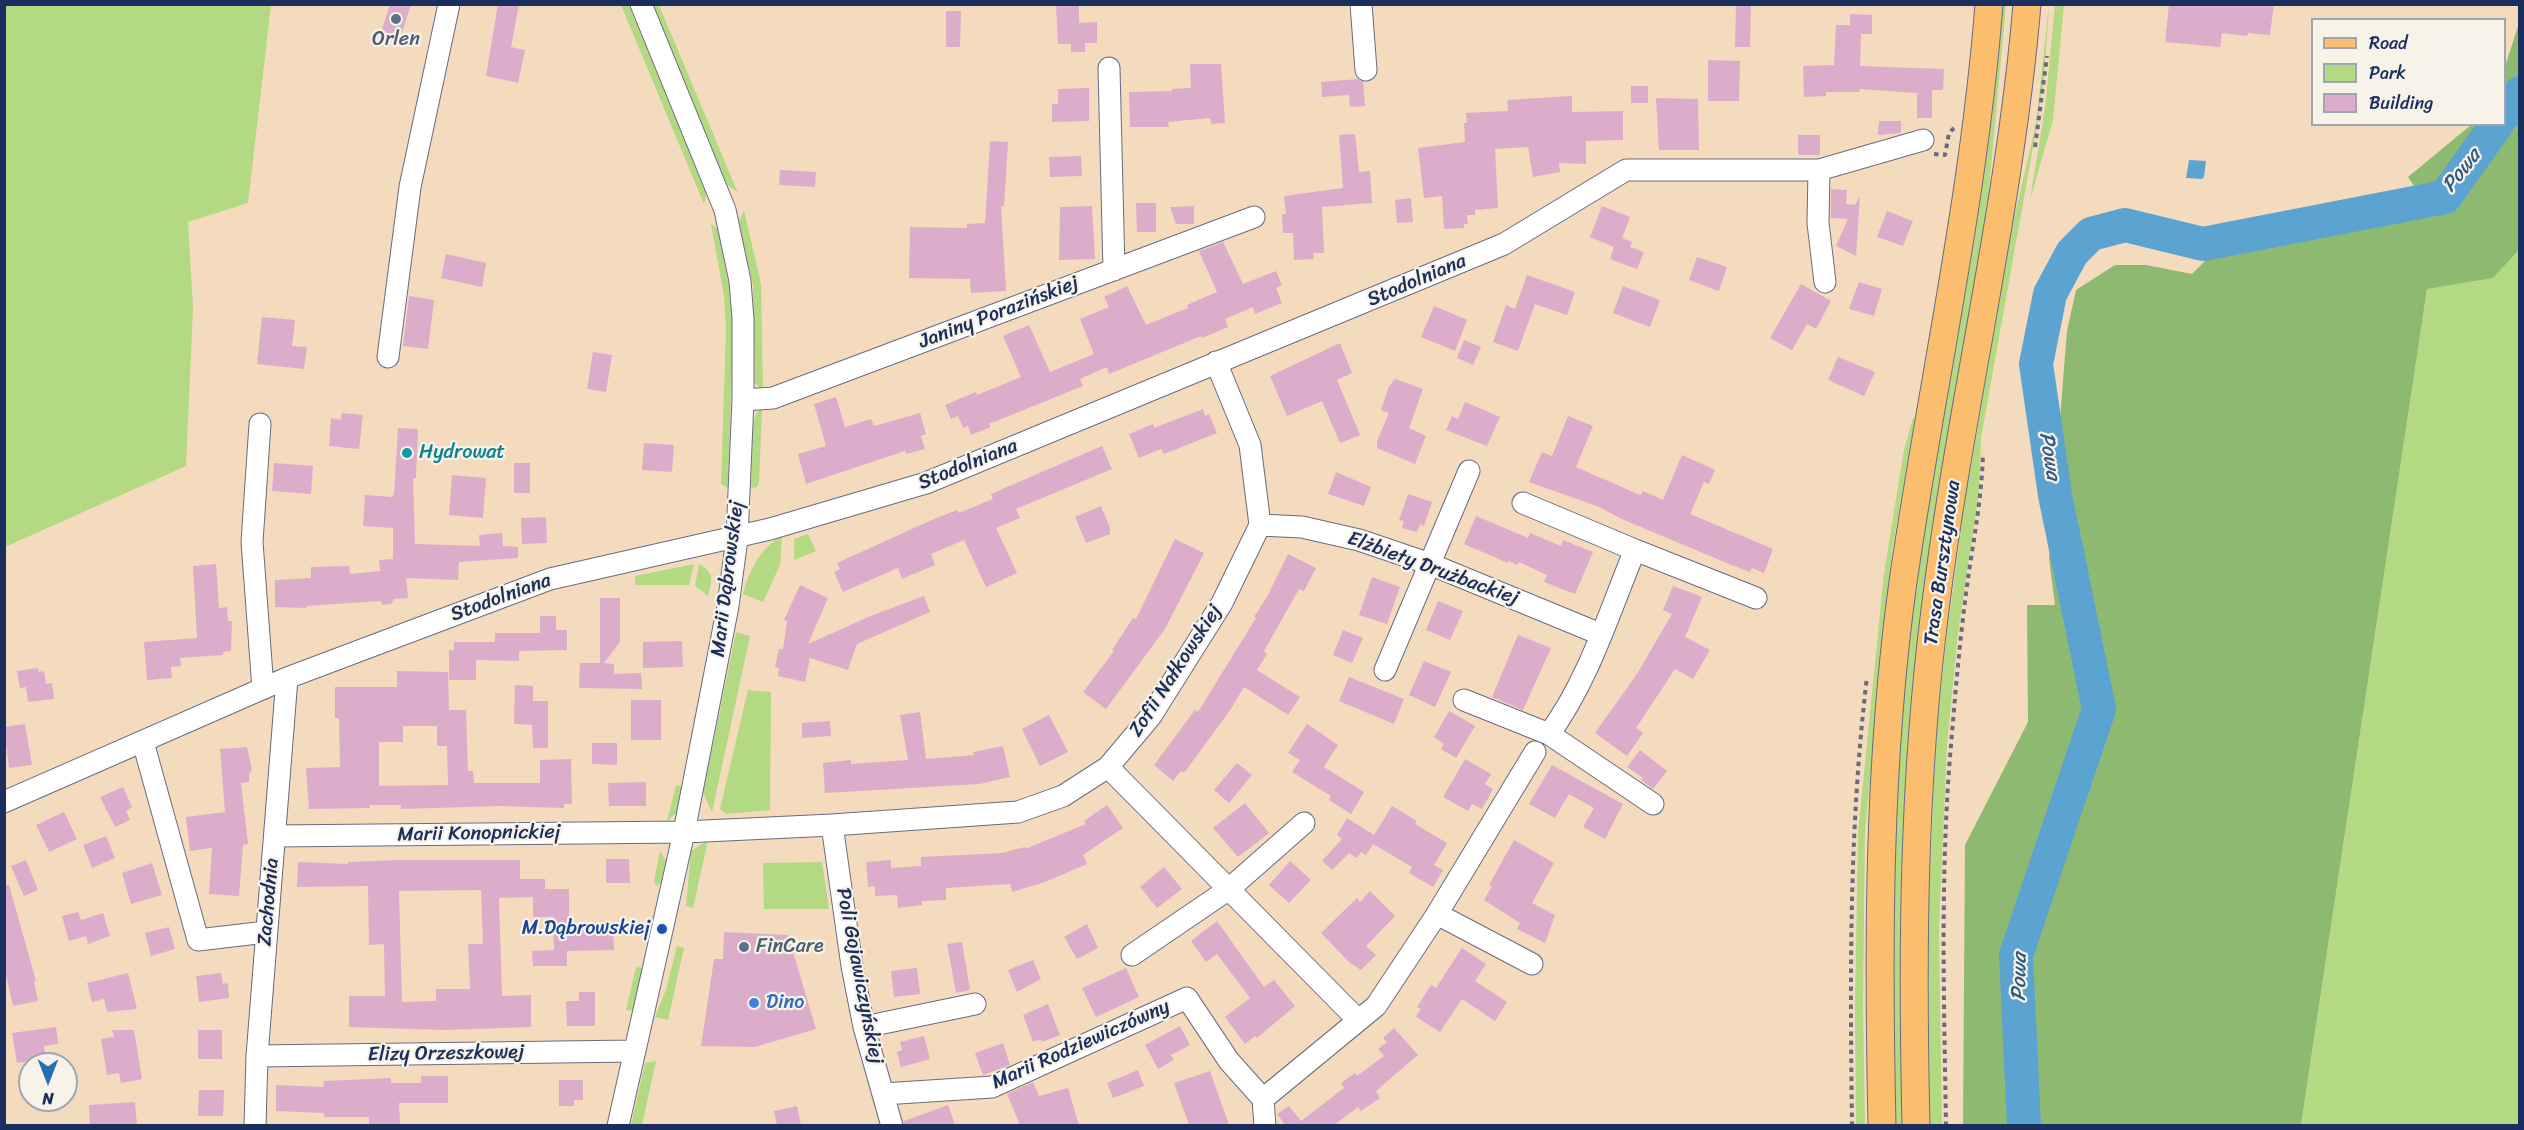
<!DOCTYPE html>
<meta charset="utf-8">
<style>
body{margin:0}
#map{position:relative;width:2524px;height:1130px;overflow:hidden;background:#f4dbbe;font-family:Sriracha,sans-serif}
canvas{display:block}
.frame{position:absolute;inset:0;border:6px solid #1b2f5e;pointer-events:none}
.legend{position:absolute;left:2311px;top:18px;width:195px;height:108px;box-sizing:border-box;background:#f7f3e8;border:2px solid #9fa5b1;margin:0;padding:8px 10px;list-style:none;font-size:18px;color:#1b2f5e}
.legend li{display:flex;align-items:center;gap:12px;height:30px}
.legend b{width:30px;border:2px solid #9fa5b1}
.north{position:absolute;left:18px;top:1052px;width:60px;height:60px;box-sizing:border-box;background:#f7f3e8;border:2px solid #9fa5b1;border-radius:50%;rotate:180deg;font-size:16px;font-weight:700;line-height:24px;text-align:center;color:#1b2f5e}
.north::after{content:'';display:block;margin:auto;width:21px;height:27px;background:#1f6fb2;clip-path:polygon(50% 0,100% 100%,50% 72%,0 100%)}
</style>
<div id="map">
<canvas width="2524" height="1130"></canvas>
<div class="frame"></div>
<ul class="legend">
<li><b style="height:8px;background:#fbbd6e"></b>Road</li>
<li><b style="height:16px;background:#b3d983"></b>Park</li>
<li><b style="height:16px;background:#dcaccb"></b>Building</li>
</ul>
<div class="north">N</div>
</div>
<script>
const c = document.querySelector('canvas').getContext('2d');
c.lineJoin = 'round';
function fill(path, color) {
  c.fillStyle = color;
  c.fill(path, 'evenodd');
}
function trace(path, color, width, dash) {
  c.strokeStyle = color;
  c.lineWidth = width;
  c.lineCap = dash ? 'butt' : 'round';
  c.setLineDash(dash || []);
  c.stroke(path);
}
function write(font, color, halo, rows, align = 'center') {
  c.font = font + ' Sriracha,sans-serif';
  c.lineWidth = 4.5;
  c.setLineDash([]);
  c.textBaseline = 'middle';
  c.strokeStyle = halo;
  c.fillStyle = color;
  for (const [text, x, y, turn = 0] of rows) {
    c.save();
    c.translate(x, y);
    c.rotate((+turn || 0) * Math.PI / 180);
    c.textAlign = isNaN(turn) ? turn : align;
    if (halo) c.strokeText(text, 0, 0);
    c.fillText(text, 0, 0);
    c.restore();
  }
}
const green = new Path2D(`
 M5,4L271,5L248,203L188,222L193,308L186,466L5,547Z
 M621,5H629L707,193L704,204Z
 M651,5H659L738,193L726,184Z
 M2001,5H2006L1987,211L1917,650L1909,728L1901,874L1900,963L1904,1125L1895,1126L1891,922L1899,752L1907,654Z
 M2049,5L2044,79L2037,125L1981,438L1979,491L1958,633L1947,745L1939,928L1942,1125L1930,1126L1928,918L1936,739L1947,633L1966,493L2014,218L2036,124Z
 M2055,5H2064L2053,120L2030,200L2045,108Z
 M744,210L761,284L763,391L755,383L753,285L739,222Z
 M711,224L718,229L731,297L733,329L728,488L721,484L726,328L724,296Z
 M2519,250V1125L2301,1126L2427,289L2493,278Z
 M762,408L759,483L757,487L751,488L753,423L757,413Z
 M1913,418H1915L1892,551L1865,832L1863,1004L1865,1125L1856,1126L1855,1003L1858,833L1884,573L1904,450Z
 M808,534L816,551L794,560V539Z
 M782,536L780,565L763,602L743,594C749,571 761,547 782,536Z
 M694,564L689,585H635V576Z
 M699,564C715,572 712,581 708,596L695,586Z
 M736,632L750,636L712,812L703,793Z
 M748,690L771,692L770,810L726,814L720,809Z
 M676,785L683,787L676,813L667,821Z
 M708,840L693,908L686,906L691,851Z
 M660,851L666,861L661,883L656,886L654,881Z
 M822,862L829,909H764L763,863Z
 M677,946L684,948L668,1020L655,1017L666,990Z
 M636,967L642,968L633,1011L626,1010Z
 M656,1061L642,1125H631L645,1063Z`);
const forest = new Path2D(`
 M2519,23V250L2493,278L2427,289L2301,1125H1963L1965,845L2028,722L2027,605H2055L2049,558L2067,331L2076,290L2115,265H2146L2192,274L2207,259L2297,236L2432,212L2408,177L2471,125L2504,124L2505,67Z`);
const water = new Path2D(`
 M2189,160L2206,161L2204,177L2202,179L2186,178Z`);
const river = new Path2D(`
 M2504,114L2520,93
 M2024,1126L2016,955L2099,709L2055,495L2036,364L2050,294L2072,253L2091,234L2125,225L2203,244L2445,197L2497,124`);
const building = new Path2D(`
 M390,4H411L400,39L381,33Z
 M498,4H519L511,47L525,50L518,83L486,76Z
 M1079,4V23L1097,22V43H1085V52H1071V44H1058L1056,5Z
 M1736,4H1751L1750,47H1735Z
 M2169,4H2274L2270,35L2248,33L2247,36L2222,33L2220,47L2165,42Z
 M946,11H961L960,47H946Z
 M1850,14L1872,15V34H1861L1860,66L1944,69L1943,90H1932V118H1917V93L1860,89L1859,92H1826V96L1804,97L1803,66L1834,65L1836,25H1850Z
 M1708,60L1740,61L1739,101H1708Z
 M1190,64H1221L1225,123L1211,124L1210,118L1168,122L1169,127H1130L1129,92L1172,91V89L1191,88Z
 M1358,79L1363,82L1365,106L1350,107L1349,95L1322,97L1321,82Z
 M1631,86H1648V103H1631Z
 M1089,88V121L1052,122V104H1058V89Z
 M1572,96V112L1623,111V140L1586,141V164L1559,163L1560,172L1533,177L1528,147L1495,149L1498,208L1475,210V215H1467L1468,224H1464V228L1444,229L1442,196L1424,198L1418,148L1465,142L1464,123H1467L1466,113L1508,111L1507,100Z
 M1656,98L1698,99L1699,150H1659Z
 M1879,121H1901V133L1878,135Z
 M1355,134L1359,172L1370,171L1372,203L1322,207L1324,253H1313L1314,259L1294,260L1293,233H1283L1282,214H1286L1284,196L1343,188L1339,135Z
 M1798,135H1820V155H1798Z
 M990,141L1008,142L1004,206H1001L1006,291L971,293L970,279L909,278L910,227L967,228V224L985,223Z
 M1081,156L1082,176L1050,177L1049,157Z
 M780,170L816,172L815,187L779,185Z
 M1831,189L1847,190L1846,204L1855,205L1860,196L1856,256L1836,246L1848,219L1831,218Z
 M1411,198L1413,222L1397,223L1395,200Z
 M1136,203H1156V232H1137Z
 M1092,206L1095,259L1059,260L1060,207Z
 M1194,206V224H1176L1170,207Z
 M1602,206L1630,217L1622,238L1632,242L1630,247L1644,252L1637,269L1610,259L1614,247L1590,237Z
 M1887,211L1913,221L1903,246L1877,237Z
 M1223,242L1243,284L1276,271L1282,285L1276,288L1282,303L1255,314L1253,307L1225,319L1228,327L1202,338L1201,336L1109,374L1107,367L1080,379L1083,386L989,424L991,427L971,435L968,426L963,428L958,416L951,419L945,405L976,392L977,395L1021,377L1003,336L1029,325L1050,372L1094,354L1080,319L1109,307L1104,297L1127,286L1146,325L1188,308L1187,305L1217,292L1199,251Z
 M446,254L486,263L482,287L441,278Z
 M1697,257L1727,267L1719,291L1689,280Z
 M1527,275L1575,292L1567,315L1535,304L1518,351L1493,342L1506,305L1515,309Z
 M1859,282L1882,289L1874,316L1849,309Z
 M1801,284L1831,301L1816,329L1807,324L1792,350L1770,338Z
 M1623,286L1660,300L1650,327L1613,313Z
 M409,296L434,300L428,349L403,346Z
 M1434,306L1467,320L1455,351L1421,337Z
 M262,317L295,320L292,346L307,347L304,369L257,364Z
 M1464,340L1481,347L1473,365L1457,358Z
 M1340,343L1352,373L1337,380L1360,435L1340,443L1322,401L1287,416L1270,376Z
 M593,352L612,355L606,392L587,389Z
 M1838,357L1875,372L1864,396L1828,380Z
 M1395,379L1423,389L1409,428L1426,436L1415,464L1377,448V441L1389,413L1381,410L1389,386Z
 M836,397L845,427L871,419L874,426L920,413L926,434L921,436L925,449L906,454L905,451L806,484L798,454L826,446L814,404Z
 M1465,402L1500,417L1487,446L1446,430L1452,416L1458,419Z
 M1203,409L1205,416L1209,414L1217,433L1164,454L1161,449L1139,458L1129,434L1153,424L1154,428Z
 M342,413L363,415L359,449L329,446L331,418L341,420Z
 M1568,416L1593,426L1576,467L1640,495L1643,491L1663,500L1682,455L1715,470L1709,484L1704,482L1690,514L1773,549L1764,573L1752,568L1750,572L1734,566L1624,520L1599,507L1529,482L1542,452L1552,456Z
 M398,428L418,429L416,478H413L415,544L480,546L479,535L502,533L503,546L518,547V558L459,562L458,580L406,578L408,598L394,599L391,604L383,605L380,601L306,606L307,608L275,607V580L311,578V567L349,566L350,574L380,571L379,560L393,559V528L363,526L365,495L392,497L394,494Z
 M644,443L674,445L672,472L642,470Z
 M1102,446L1112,469L1016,509L1020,518L996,528L1017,573L986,587L964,540L931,554L935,565L902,579L898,568L843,592L834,572L840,569L837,563L934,519L957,510L959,513L993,499L991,494Z
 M274,463L313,466L311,494L272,491Z
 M514,463H530V493H514Z
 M1336,472L1371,487L1364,506L1328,494Z
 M452,475L486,478L483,518L449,515Z
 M1408,494L1432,502L1424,526L1420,524L1417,532L1402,528L1404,521L1399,520Z
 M1101,506L1110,528V534L1086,543L1075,517Z
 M1476,516L1528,538L1530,533L1561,546L1563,540L1593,552L1575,594L1544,582L1547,575L1519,562L1517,565L1509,561L1508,563L1464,544Z
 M546,517L547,543L522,544L521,518Z
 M1175,539L1204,553L1165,629L1106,709L1083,692L1114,651L1112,650L1133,618L1136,619Z
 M1288,554L1316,568L1304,591L1299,589L1264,651L1267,654L1257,670L1300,697L1288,715L1244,687L1231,709L1184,773L1181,771L1173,781L1154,765L1195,710L1198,712L1256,618L1254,617L1268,595Z
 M216,564L219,608L227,607L228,621H232L231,651L223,652V655L180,658L181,666L171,667L172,678L147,680L144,642L197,638L193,566Z
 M1372,577L1400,587L1387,624L1359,615Z
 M800,585L828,598L808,644L873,615L924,596L930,612L857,644L848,670L810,658L805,682L778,676L779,668L775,667L779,649H783L787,621L784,620Z
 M1673,586L1702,597L1685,637L1710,650L1693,679L1675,669L1636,728L1643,733L1627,756L1595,733L1637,674L1672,614L1663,610Z
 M600,598H620V642L604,663L614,664V674L641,673L642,689L579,688L580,663H600Z
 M1438,601L1463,611L1450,640L1426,630Z
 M540,616H556V630H567V650L519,651V661L476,660V680H449V650H454V642H495V633H540Z
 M1343,630L1363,638L1352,663L1333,655Z
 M1518,635L1551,648L1523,710L1492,697Z
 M682,641L683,667L643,668V642Z
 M1424,661L1451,672L1435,707L1409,695Z
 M38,668L39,672L44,671L46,684L52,683L54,699L28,702L26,687L20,688L17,671Z
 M397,671L448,672L449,710H466L468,771H473L474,783H540V760L571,759L572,804H564V808L499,806L401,809V805H370V808L309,809L306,768L340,767L339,718H335V687H397ZM403,726H437V746H447L448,785L379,786V742H403Z
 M1349,677L1404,699L1394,724L1339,701Z
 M515,685L533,686V701H548V748H533L532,725L514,724Z
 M631,700H661V740H631Z
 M1449,711L1475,726L1456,758L1441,749L1444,744L1434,737Z
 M920,712L926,759L974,755L973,752L1003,746L1010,777L980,784L825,793L823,763L851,760V764L908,760L900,715Z
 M1049,715L1068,752L1040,766L1022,729Z
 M830,721L831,736L802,738V723Z
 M25,724L32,765L9,768L4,727Z
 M1307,724L1338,745L1324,767L1364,792L1351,814L1329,800L1331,796L1292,772L1300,760L1288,753Z
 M592,743H617V765L592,764Z
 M247,747L252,770L249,774V782L241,783L248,844L243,845L239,896L209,894L212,848L190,851L186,817L225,812L220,749Z
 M1640,750L1667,771L1653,789L1641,780L1643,778L1627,767Z
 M1465,759L1491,774L1485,784L1493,789L1482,809L1472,804L1468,811L1443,797Z
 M1237,763L1252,775L1229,803L1214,790Z
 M1552,765L1623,804L1605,839L1583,827L1594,808L1569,794L1555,818L1529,804Z
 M646,782V806H609L608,783Z
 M123,787L132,807L126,811L130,820L115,827L100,797Z
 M1245,803L1269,833L1238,857L1213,828Z
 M1107,805L1123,828L1083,855L1087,864L1045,882L1012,892L1010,884L946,888V900L922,901V905L898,908L897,895L875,896V886L868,887L866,862L891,860V868L921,866V857L1002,853L1025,847V849L1086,824L1084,821Z
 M1392,806L1417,821L1415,824L1447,843L1434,865L1443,870L1433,887L1409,873L1412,867L1373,844L1366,855L1361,852L1357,858L1349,853L1332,870L1322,861L1342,839L1337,835L1347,818L1374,835Z
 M64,812L77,839L49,852L36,825Z
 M106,836L115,858L92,868L83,845Z
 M1514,840L1554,863L1532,903L1555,915L1545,943L1517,929L1520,923L1484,900L1492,886L1489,885Z
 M606,859H629L630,883H606Z
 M26,860L38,890L24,896L11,866Z
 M398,860H520V879H545V889H569V927L613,925L614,950L567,951V966H533L532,951L554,950L553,917H533V897L499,898L502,996L531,995V1027L445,1030L349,1027V996H385L384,944L369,945L368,886L297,887L298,862L348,864V862ZM481,890L483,944H468L470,989H436V1001L402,1002L399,891Z
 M1290,861L1311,880L1289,903L1269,885Z
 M152,863L162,895L131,904L122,873Z
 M1164,867L1182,889L1157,908L1140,887Z
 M4,885H9L36,981H34L38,1001L13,1006L4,966Z
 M1370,891L1395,916L1366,946L1376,955L1361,970L1350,963L1321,933L1357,898L1360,902Z
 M78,912L81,920L103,913L110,936L88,944L86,936L69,941L62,916Z
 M1217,921L1264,987L1274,980L1295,1006L1257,1038L1255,1036L1245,1044L1225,1017L1250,998L1217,954L1206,962L1191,941Z
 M1087,924L1098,948L1077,959L1064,937Z
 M169,927L175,949L151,956L145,933Z
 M724,932L788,935L816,1029L755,1047L701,1046L714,959H723Z
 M962,942L970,990L956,993L947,944Z
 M1462,948L1486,964L1475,981L1507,1002L1495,1021L1462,999L1440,1032L1416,1017L1421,1009L1417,1007L1431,985L1436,988Z
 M1033,960L1041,979L1017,992L1008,970Z
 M917,968L920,994L894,997L891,971Z
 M1126,968L1139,997L1096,1017L1082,988Z
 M128,973L137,1009L107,1012L104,999L92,1002L87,983Z
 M221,973L223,984L228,983L229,998L199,1002L196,976Z
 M579,992H595V1026H567L566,1001H579Z
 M1048,1004L1060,1035L1042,1042L1041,1039L1033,1042L1023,1015Z
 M1180,1026L1190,1045L1171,1055L1174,1060L1158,1069L1145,1045Z
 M56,1027L58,1044L44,1046L46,1059L17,1063L12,1033Z
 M1394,1028L1418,1055L1376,1091L1380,1098L1361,1111L1358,1107L1334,1125H1285L1277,1114L1289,1106L1301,1121L1344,1088L1341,1083L1355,1073L1357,1076L1384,1056L1378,1049L1387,1042L1383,1038Z
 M112,1030H134L142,1079L121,1083L119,1073L107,1075L101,1039L114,1037Z
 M198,1030H222V1059H198Z
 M924,1036L930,1059L901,1067L897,1052L902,1050L900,1042Z
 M1003,1043L1010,1065L983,1075L975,1053Z
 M1138,1070L1144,1086L1113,1098L1107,1083Z
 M1210,1071L1229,1125H1189L1174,1083Z
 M421,1076H448V1103H399L400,1125H369V1117H324V1113L276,1111V1085L324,1087L323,1081L391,1078V1083H421Z
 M559,1080H583V1100H574V1106H559Z
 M1033,1082L1039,1096L1068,1088L1079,1125H1020L1007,1094Z
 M199,1090H224L223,1116H198Z
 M135,1102L137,1125H90L89,1105Z
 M948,1105L955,1125H904V1121Z
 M797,1106L801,1125H777L774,1111Z`);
const path = new Path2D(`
 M2035,147L2047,56
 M1934,154L1945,155L1949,133L1954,128
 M1852,1126C1850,976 1849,826 1867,677
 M1946,1126C1944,998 1940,872 1951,745C1956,685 1961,625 1970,565C1976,527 1982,491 1983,453`);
const minor = new Path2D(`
 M1361,4L1366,70
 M1109,68L1114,270
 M1819,170L1818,223L1825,282
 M388,357L410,187L449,4
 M743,400L773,398L1254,217
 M260,424L252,542L263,689
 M1523,503L1635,550
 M1260,525L1302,527L1359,540L1430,564L1600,634
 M1385,670L1469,471
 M1464,700L1549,734L1653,804
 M1549,734C1588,682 1610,610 1635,550L1756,598
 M143,742L198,940L266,932
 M1108,767L1358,1020
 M4,802L287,678L550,579L770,529L926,483L1504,244L1626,170H1819L1923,140
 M832,825L852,966L864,1027L892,1126
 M275,836L684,832L832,825L1018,812L1063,796L1108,767L1151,716L1222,603L1260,525L1250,445L1216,362
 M1437,914L1532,964
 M1132,955L1229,889L1304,823
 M864,1027L975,1004
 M257,1056L635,1051
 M883,1094L992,1087L1187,998L1229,1061L1263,1099L1265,1126
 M1263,1099L1376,1006L1437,914L1535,752
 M255,1126L257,1056L287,678
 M618,1126L684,832L728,606L737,538L743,400V319L740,281L725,210L641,4`);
const major = new Path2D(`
 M1882,1126C1878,944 1878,762 1903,582C1931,389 1974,199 1989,4
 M1916,1126C1912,953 1913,782 1935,610C1960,407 2010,208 2027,4`);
const markers = [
 [396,19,6,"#5c6f8a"],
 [407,453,6,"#0f9aa8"],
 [662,929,6,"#1a4fb4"],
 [744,947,6,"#5c6f8a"],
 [754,1003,6,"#3f7fe0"]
];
const serviceNames = [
 ["Orlen",396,40],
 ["FinCare",756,947,"left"]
];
const streetNames = [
 ["Stodolniana",1417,281,-23],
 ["Janiny Porazińskiej",999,313,-21],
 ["Stodolniana",968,465,-22],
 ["Trasa Bursztynowa",1943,563,-82],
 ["Elżbiety Drużbackiej",1433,569,20],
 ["Marii Dąbrowskiej",728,579,-83],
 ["Stodolniana",501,598,-20],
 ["Zofii Nałkowskiej",1176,671,-57],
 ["Marii Konopnickiej",479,834,-1],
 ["Zachodnia",269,902,-85],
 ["Poli Gojawiczyńskiej",859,976,79],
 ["Marii Rodziewiczówny",1081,1045,-24],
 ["Elizy Orzeszkowej",446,1054,-1]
];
const cultureNames = [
 ["Hydrowat",419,453]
];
const transitNames = [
 ["M.Dąbrowskiej",650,929]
];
const shopNames = [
 ["Dino",766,1003]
];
const waterNames = [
 ["Powa",2462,171,-52],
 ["Powa",2049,456,81],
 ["Powa",2020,977,-89]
];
fill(green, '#b3d983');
fill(forest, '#8eb971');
fill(water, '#5ba4d2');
trace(river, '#5ba4d2', 34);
fill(building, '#dcaccb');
trace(minor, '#676b80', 23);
trace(major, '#676b80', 29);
trace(path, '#676b80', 4, [4.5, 4.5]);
trace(minor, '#fff', 21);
trace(major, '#fbbd6e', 27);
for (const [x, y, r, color] of markers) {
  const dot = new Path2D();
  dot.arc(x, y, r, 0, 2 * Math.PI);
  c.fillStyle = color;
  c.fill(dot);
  trace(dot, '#f7f3e8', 2);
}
write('20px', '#4e5e75', '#f7f3e8', serviceNames);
write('20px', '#1b2f5e', '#f7f3e8', streetNames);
write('20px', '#0d838f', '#f7f3e8', cultureNames, 'left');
write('20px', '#164399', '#f7f3e8', transitNames, 'right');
write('20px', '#366cbe', '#f7f3e8', shopNames, 'left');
write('italic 21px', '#315887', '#f7f3e8', waterNames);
</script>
